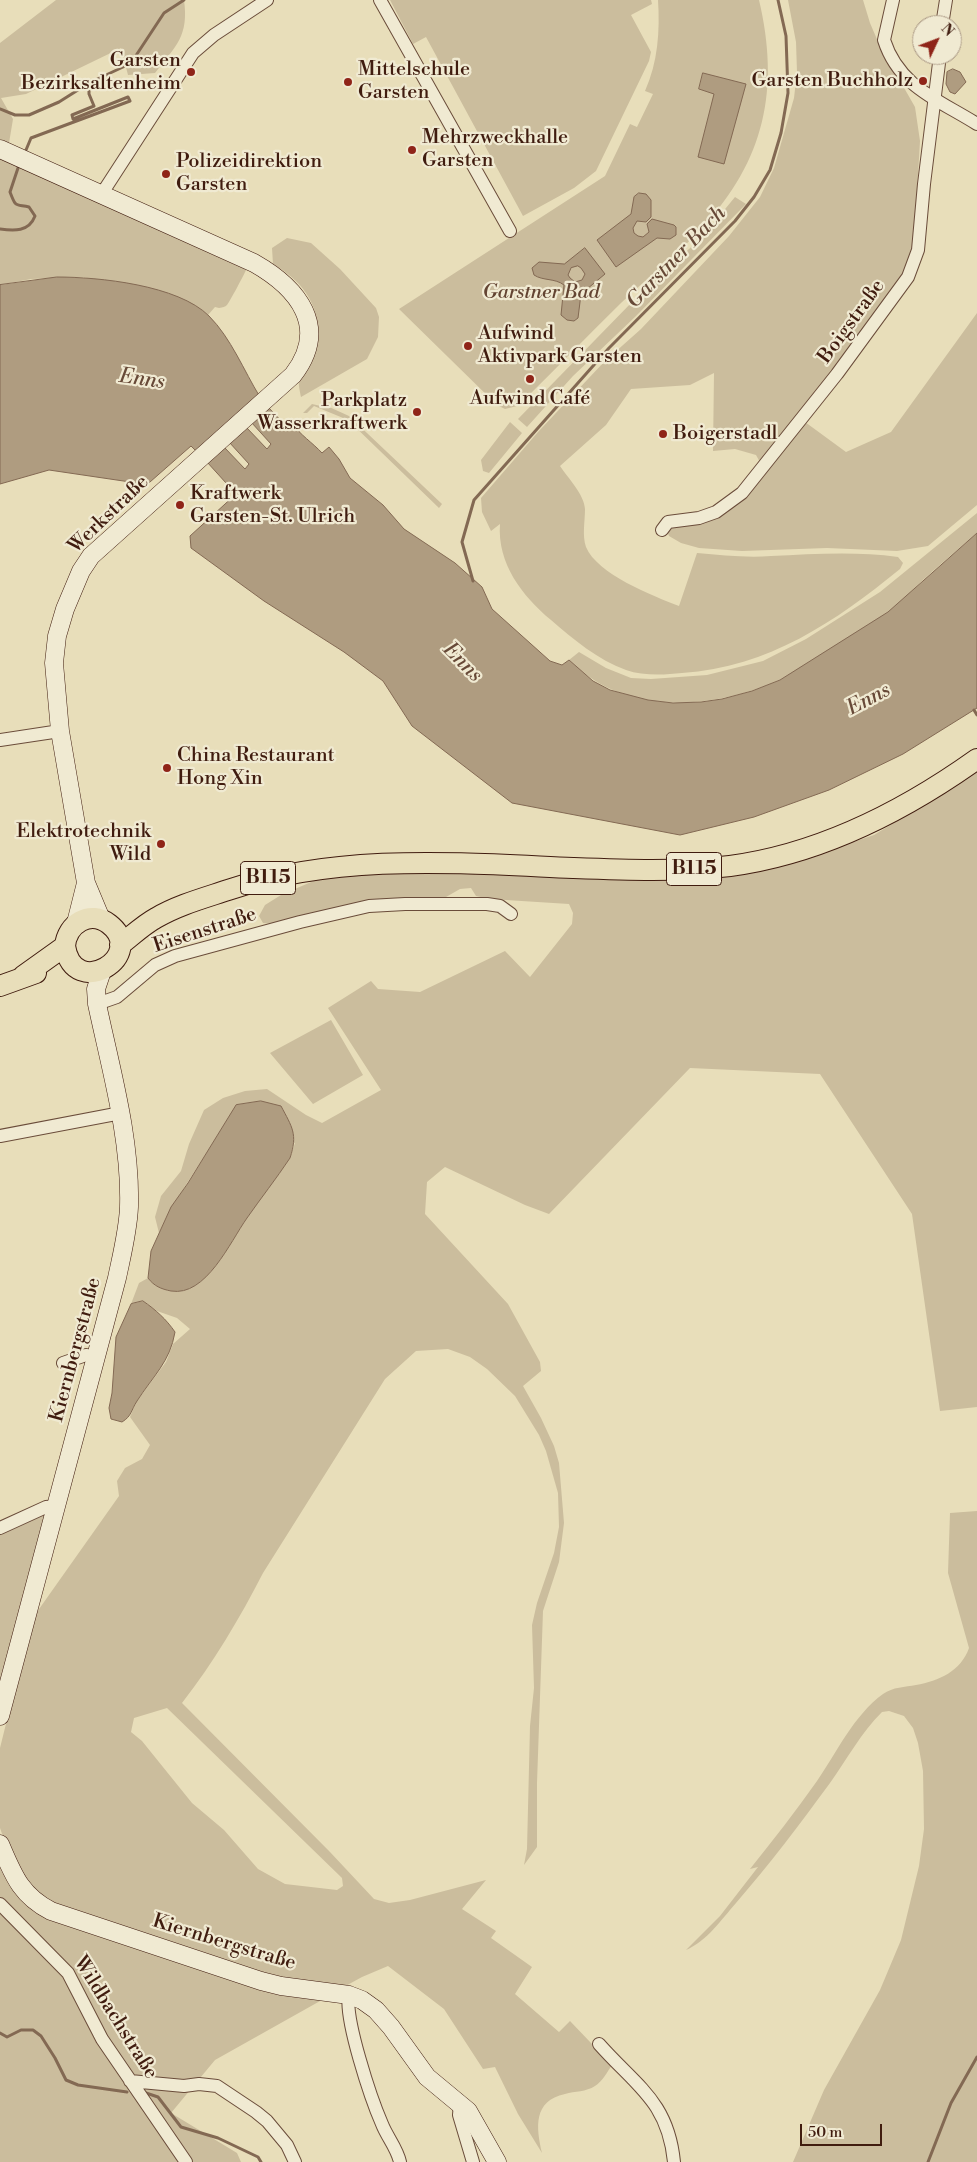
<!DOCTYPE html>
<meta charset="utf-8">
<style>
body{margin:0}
#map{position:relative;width:977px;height:2162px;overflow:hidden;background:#e8deba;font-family:"Libre Bodoni",serif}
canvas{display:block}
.north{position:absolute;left:912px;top:15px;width:50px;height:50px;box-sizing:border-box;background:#f0ead2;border:1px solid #aa9884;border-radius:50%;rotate:47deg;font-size:14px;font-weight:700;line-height:20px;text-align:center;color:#401c0f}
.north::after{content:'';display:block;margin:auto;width:18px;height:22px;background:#8f2418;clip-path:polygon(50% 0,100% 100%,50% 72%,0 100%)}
.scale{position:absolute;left:800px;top:2124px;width:82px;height:22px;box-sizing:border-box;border:2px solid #401c0f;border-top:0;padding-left:6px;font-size:15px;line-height:18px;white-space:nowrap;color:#401c0f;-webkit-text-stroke:4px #f0ead2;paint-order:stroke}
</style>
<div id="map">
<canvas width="977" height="2162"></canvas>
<div class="north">N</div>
<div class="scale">50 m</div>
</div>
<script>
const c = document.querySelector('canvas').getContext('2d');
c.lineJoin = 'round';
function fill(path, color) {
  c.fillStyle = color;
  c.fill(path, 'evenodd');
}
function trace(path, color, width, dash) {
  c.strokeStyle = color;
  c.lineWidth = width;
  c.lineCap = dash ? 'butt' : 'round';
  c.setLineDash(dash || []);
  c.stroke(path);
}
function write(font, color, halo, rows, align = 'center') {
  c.font = font + ' "Libre Bodoni",serif';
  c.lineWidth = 4.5;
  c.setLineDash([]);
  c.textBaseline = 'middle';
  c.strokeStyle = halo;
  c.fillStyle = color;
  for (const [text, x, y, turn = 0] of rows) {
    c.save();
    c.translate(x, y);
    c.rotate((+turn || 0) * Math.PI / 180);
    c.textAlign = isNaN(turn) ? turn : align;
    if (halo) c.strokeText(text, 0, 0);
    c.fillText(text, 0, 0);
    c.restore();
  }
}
const green = new Path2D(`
 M56,0H184C189,36 176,46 155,73L128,75L121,48L26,94L1,98L13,119L9,143L0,139V43Z
 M390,0H651L652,4L631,15L651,52L649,61L596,171L574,188L523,216L426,37L413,44Z
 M658,0H759C780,89 765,160 702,228C677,255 647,278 621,303C588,335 557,368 524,400L517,406L505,409L497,405L399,309L605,176L630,124L637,127L653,94L645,91C658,62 660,31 658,0Z
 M788,0H863L870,23L879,44L915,107L920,141L914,242L909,264L874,319L761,464L756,455L735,449L713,451L714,373L690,385L631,389L606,425L560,466C568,478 584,494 585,509C585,522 582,535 586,547C597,574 653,596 679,606L697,553C722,555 746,558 771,556C813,554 856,551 898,557L903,563L900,569C835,622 769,667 682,673C664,675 643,676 626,670C598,660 573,639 551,620C522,596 497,563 500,524L491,531L482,512L481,498L538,432L604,362L641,329L729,236L760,197L774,168L794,98L797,72L796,42Z
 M0,154L242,265L246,270C245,273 229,303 227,305C225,307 223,307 219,308L215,307L208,315L180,299L161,292L82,277L31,279L0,285Z
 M735,197L746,204L636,316L573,376L527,427L518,419L634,300L702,237Z
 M287,238L311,243L340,269L376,308L379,317L378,337L367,359L301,397C300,392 298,384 299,378C303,364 314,350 316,335C321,303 299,279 273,264L272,248Z
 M977,313V505L928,546L897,551L827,548L742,551L699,548L681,543L669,536L667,531L669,525L713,515L805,422L846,452L891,432Z
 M312,404L325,407L327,406L349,416L442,504L439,508L348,420L314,406L307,413H303Z
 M510,422L522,433L489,473L483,471L481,460Z
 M977,513V533C959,549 940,564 923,580C911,591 900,604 887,613C864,631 838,646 813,660C802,667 790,676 777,681C710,710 624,716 569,660L579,652L606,668L631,678L651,679L707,675L763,661L806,639L880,592Z
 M977,772V1407L940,1411L912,1214L820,1074L690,1068L549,1214L525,1205L445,1167L427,1182L425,1214L508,1304L540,1362L541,1371L523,1386L541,1418L554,1446L559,1463L564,1523L559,1562L543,1611L537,1783V1847L524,1865L527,1849L530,1726L534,1688L532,1625L537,1603L554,1553L559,1527L558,1493L546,1451L539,1435L515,1396L487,1369L470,1357L448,1349L416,1351L385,1379L263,1573C240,1618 213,1663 182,1703L330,1852L374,1899L389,1903L410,1900L486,1880L462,1909L496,1931L491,1938L532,1967L515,1994L559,2032L570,2021L612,2065C607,2072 603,2081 595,2086C586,2092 575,2091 565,2094C533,2101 536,2127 542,2153L518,2114L495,2067L483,2069L444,2009L388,1966L362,1977L340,1989L284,1981L45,1904L10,1857L0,1828V1748L32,1619L119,1496L117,1481L125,1468L142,1459L150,1445L130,1417L136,1402L166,1362L173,1344L190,1329L177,1318L157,1311L143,1301L131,1304L139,1283L148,1278C154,1286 161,1289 171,1291C206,1297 230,1242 247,1218C261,1198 276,1179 290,1158L295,1143L218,1135C198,1168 175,1198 159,1233L155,1217L161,1196L181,1171L189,1144L204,1110L223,1098L245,1091L267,1089L306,1115L322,1123L381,1090L328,1008L371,981L378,989L420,992L505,951L530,977L572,924L573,913L569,904L490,899L476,896L471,888L460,889L446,897L420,899L275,924L263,923L259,916L265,905L281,895L325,876L459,872L482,875L805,858L874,835ZM167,1708L342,1878L343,1886L337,1890L285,1884L258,1869L224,1830L192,1803L142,1741L131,1732L134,1718Z
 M331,1020L363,1075L313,1104L270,1053Z
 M977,1511V2162H793L824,2090L880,1990L901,1940L919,1866L924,1829L923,1771L918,1743L913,1728L904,1716L889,1711L882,1712C861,1733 847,1759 830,1783C800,1824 769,1865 736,1903C721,1920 707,1941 686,1950L720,1916L758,1867L750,1869C773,1840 796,1811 817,1781C837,1752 854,1715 883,1694C893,1687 905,1687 916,1685C939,1681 961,1671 969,1648L948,1573L950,1513Z
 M46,1513L0,1698V1532Z
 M0,1852L29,1901L329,1996L215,2060L171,2113L237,2153L241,2162H0Z`);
const water = new Path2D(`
 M953,69L960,72L966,82L955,94L950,92L946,84L947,72Z
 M703,73L746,84L724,164L698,157L714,94L699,89Z
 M639,193L646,194L651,200V217L646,222L637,221L633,228L634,233L638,236L643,237L649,232L647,224L652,219L674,225L676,227V235L670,239L657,238L616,267L597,240L631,214L634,197Z
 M585,248L605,274L581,294L578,318L574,321L567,320L561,315L564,285C555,278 543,281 534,275L532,268L539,262L564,264ZM578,266L581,268L585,274L582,280L575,282L570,278L568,275L571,268Z
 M57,277C99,277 178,285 209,316C231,338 244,371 260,397L198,453L191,446L142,489L137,483L49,470L0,484V285Z
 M268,407L289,429L294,425C298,433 314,444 322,453L329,447L339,459L350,478L383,505L404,529L455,563L482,587L492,609L550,661L562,665L569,660L593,681L610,690L648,700L673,703L701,702L722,699L752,691L780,680L888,612L977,533V708L903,754L829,790L754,817L680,835L512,803L412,726L383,681L344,652L264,601L191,548L190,536L236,494L207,462L224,447L245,469L249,464L229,442L246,427L267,449L271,444L251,422Z
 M261,1101L281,1106C292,1127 298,1134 290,1158C276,1179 261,1198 247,1218C230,1242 206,1297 171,1291C161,1289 154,1286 148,1278L151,1251L171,1207L188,1183L236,1105Z
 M143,1301C156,1310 166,1319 175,1332C170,1362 153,1376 137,1401C131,1410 132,1416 122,1422L111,1419L109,1408L112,1393L116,1337L131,1304Z`);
const stream = new Path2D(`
 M0,109L15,115H29L59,102L89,83L123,67L135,57L164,13L184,0
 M26,150L31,138L130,101L128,97L73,119L72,115L94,106L89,94V83
 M0,229C14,231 29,232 35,216L29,207C15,204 16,208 10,192L18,168
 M473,581L462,542L474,500L609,348L735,221L754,197L770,170L781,133L788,93L786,36L778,0
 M974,710L977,715
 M0,2033L7,2037L21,2030H33L41,2036L55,2058L66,2080L78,2085L127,2092
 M143,2092L158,2097L181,2127L218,2138L258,2157L261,2162
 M928,2162L951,2103L977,2057`);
const street = new Path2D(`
 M380,0L510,231
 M893,0L884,40C899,87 939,100 977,124
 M942,25L946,0
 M101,195L193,53L214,35L267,0
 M662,530L668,522L699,518L716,512L742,493L837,374L908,277L918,250L924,184L940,55
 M0,740L60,731
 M97,1004L117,997L155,965L175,956L300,922L369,906L405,904H487L500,906L511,914
 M0,1136L121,1113
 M63,1363L86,1355L96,1357
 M0,1528L46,1507L56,1506
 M0,1904L68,1973L102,2039L186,2162
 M349,1995C344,2018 371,2099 382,2124C387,2137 397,2148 400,2162
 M599,2044C636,2086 668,2101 674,2162
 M130,2081L184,2086L199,2084L217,2086L256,2112L267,2121L287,2145L295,2162
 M460,2103L459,2115L473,2162`);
const secondary = new Path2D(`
 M0,149L254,263C298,288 330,327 293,375L91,556L81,571L65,609L57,636L54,663L60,731L86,883L101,919
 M76,923L86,883
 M0,1716L117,1278C122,1254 128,1231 129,1207C131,1139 111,1070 97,1004L96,989L102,971
 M0,1844C13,1874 20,1895 51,1911L261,1981L281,1986L349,1995L362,2000L376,2010L391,2027L427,2077L468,2111L497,2162`);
const primary = new Path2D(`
 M120,945C132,936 143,925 156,918C178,905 204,898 228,890C340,853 457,863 573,868C626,870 678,872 730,866C820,854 904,811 977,759
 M23,976L65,946C67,924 90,909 109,924C149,955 74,1002 65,946
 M0,986L36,973`);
const markers = [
 [191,72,5,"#8f2418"],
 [923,81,5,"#8f2418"],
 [348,82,5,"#8f2418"],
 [412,150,5,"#8f2418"],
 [166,174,5,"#8f2418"],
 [468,346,5,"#8f2418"],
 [530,379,5,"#8f2418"],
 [417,412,5,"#8f2418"],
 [663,434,5,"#8f2418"],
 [180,505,5,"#8f2418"],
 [167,768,5,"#8f2418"],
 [161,844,5,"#8f2418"]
];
const shields = [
 [694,869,55],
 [268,878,55]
];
const shieldNames = [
 ["B115",694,869],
 ["B115",268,878]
];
const poiNames = [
 ["Garsten",181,61,"right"],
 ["Bezirksaltenheim",181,84,"right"],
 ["Mittelschule",358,70],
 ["Garsten",358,93],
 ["Garsten Buchholz",913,81,"right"],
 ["Mehrzweckhalle",422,138],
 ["Garsten",422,161],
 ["Polizeidirektion",176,162],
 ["Garsten",176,185],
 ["Aufwind",478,334],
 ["Aktivpark Garsten",478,357],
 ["Aufwind Café",530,399,"center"],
 ["Parkplatz",407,401,"right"],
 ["Wasserkraftwerk",407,424,"right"],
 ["Boigerstadl",673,434],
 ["Kraftwerk",190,494],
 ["Garsten-St. Ulrich",190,517],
 ["China Restaurant",177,756],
 ["Hong Xin",177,779],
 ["Elektrotechnik",151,832,"right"],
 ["Wild",151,855,"right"]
];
const parkNames = [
 ["Garstner Bad",541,293]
];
const streetNames = [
 ["Boigstraße",852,322,-54],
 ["Werkstraße",109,515,-44],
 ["Eisenstraße",205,931,-18],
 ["Kiernbergstraße",76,1350,-75],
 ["Kiernbergstraße",224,1943,17],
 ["Wildbachstraße",115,2018,58]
];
const waterNames = [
 ["Garstner Bach",677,258,-46],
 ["Enns",142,380,8],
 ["Enns",462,663,45],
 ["Enns",869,700,-28]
];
fill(green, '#cbbd9d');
fill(water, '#af9c80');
trace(water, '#836953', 1);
trace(stream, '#836953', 3);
trace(street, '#6a4c3a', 14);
trace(secondary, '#401c0f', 19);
trace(primary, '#401c0f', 22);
trace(street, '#f0ead2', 12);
trace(secondary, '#f0ead2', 18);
trace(primary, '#e8deba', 20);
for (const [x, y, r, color] of markers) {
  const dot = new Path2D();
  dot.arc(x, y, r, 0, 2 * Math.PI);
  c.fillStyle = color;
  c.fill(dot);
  trace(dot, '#f0ead2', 2);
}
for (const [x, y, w] of shields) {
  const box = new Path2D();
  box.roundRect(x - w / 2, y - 16.5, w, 33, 4);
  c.fillStyle = '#f0ead2';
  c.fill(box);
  trace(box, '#401c0f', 1);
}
write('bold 19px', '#401c0f', null, shieldNames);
write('20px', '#401c0f', '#f0ead2', poiNames, 'left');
write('italic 20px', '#634432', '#f0ead2', parkNames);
write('20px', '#401c0f', '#f0ead2', streetNames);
write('italic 21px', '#674937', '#f0ead2', waterNames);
</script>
